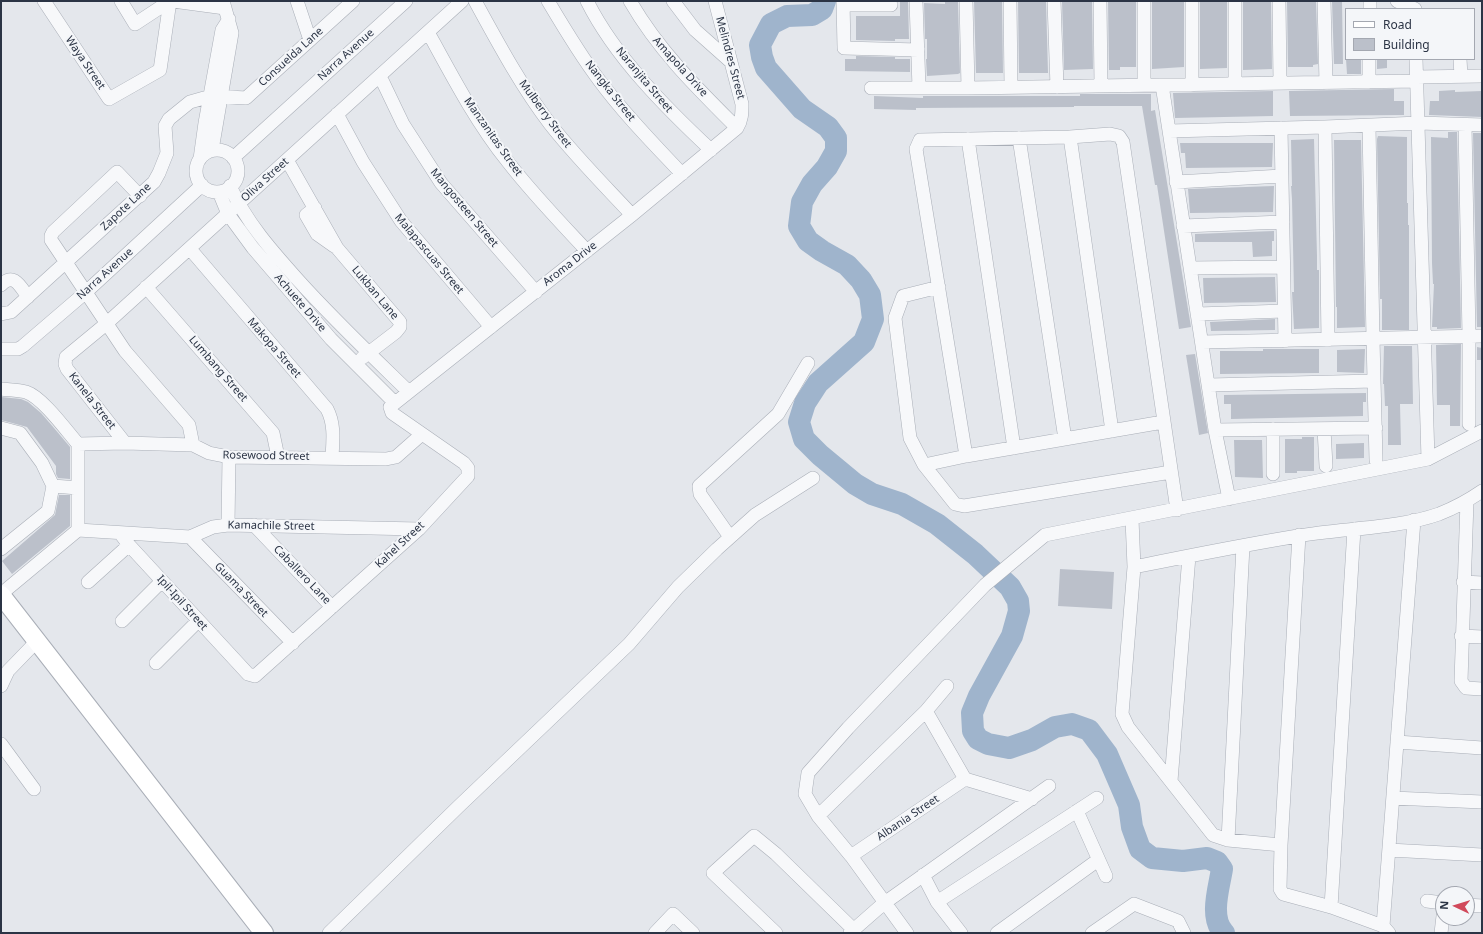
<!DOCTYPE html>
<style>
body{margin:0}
#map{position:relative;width:1483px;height:934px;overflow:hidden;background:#e4e7ec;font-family:"Noto Sans",sans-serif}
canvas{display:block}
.frame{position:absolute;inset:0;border:2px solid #2b3445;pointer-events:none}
.legend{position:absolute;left:1345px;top:8px;width:130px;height:52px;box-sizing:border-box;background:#f4f6f9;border:1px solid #a4a8b1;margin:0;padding:5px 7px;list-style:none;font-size:12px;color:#2b3445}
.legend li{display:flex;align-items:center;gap:8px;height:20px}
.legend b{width:20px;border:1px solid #a4a8b1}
.north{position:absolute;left:1435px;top:886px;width:40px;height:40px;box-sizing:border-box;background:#f4f6f9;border:1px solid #a4a8b1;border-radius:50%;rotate:274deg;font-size:11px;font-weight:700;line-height:16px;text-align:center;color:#2b3445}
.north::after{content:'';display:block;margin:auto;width:14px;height:18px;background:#d1495b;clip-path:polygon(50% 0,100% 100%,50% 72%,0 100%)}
</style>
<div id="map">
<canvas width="1483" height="934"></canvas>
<div class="frame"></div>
<ul class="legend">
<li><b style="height:5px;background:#fff"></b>Road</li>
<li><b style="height:11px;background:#bbc0ca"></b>Building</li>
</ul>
<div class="north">N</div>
</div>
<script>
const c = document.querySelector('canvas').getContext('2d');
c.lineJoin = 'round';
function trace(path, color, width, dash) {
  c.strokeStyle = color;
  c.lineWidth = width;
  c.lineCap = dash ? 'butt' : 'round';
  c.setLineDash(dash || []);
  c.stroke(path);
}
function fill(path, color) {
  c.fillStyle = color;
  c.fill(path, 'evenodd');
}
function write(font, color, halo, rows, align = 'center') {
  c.font = font + ' "Noto Sans",sans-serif';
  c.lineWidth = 4;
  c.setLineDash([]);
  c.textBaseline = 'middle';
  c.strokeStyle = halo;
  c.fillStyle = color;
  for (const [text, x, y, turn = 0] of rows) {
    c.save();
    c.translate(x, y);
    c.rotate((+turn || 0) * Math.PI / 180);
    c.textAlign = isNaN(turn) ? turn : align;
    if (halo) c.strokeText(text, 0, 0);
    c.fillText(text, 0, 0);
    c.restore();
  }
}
const river = new Path2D(`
 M825,1L822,9L812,15L787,16L771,24L760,45L762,57L766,68L802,109L828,127L836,138V151L827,167L812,184L802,202L799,226L808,241L822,251L847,265L861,280L870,295L873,319L864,342L818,383L805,403L799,422L804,439L820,455L855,484L872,494L902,504L937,524L975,554L1010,587L1018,601L1019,611L1012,636L979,696L972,713L973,731L978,739L988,744L1009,748L1032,740L1055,727L1072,724L1089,730L1107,754L1129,805L1132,827L1140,849L1152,858L1183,861L1207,858L1217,862L1222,869C1219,888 1209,918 1224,933`);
const building = new Path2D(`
 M900,1H908L909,39H895V41L856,40V16H900Z
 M974,1H1002L1003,73H976Z
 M1018,1H1046L1048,73H1019Z
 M1062,1H1092L1093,69L1064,70Z
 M1108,1H1136V67H1120V70H1109Z
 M1152,1H1184V67L1152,69Z
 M1200,1H1227V68L1200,69Z
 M1243,1H1271L1272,69L1243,70Z
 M1287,1H1316L1318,64L1313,65V67H1288Z
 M1332,1H1342L1343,64H1334Z
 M945,2H958L960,73L958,74L927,76L926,59H927V39H925L924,3L945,4Z
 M856,56L895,57V59H910V72L845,71V59H856Z
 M1346,59H1361V74H1347Z
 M1377,59H1387V68L1377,69Z
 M1394,89V101H1404V115L1290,116L1289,91Z
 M1455,90V92L1482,91V117L1429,115L1430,101H1439V91Z
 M1273,91V116L1175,118L1173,93Z
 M1080,94H1151V111L1155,110L1191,327L1179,329L1157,185H1155L1142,106H1074V107L916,108V110L874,109V96L923,98V96H1080Z
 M1448,132H1457L1461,328L1437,329V327H1432L1434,284H1433L1432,263L1431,137L1448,138Z
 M1473,133H1482V327H1477Z
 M1378,136L1407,137V203H1408V225H1409V330H1382V299H1380L1377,139Z
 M1314,139L1317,256V270H1319V328L1294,329L1292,292H1294L1292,199L1291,186H1292L1291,140Z
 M1334,140H1361L1365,327L1337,328V307H1336Z
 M1180,143H1273L1272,167L1186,168L1185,153H1181Z
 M1274,186L1273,212L1190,213L1188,189Z
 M1274,231V241H1272V256L1253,257L1252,242H1195V234Z
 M1275,277L1276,302L1204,303L1203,278Z
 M1275,319V330L1211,331L1210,322Z
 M1461,344L1460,426H1450V405H1437L1436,345Z
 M1384,346H1412L1413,404H1400L1401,445H1388V406H1385L1384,384H1383Z
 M1477,347L1482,348V360H1477Z
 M1263,349H1319V373L1220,374V351H1263Z
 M1365,349L1364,373L1337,372V350Z
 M1195,354L1208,433L1199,435L1186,355Z
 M1366,393V402H1363V416L1231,419V404H1224V395Z
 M1,397L21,399L28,402L41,413L54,428L70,447V479L58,478L56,474V466L27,427L1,420Z
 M1302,437H1314V471H1297V473H1285V439H1302Z
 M1234,440H1262L1263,478L1235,477Z
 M1364,443V458L1336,459V444Z
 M59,495H70V526L12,574L2,561L55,515Z
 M1060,569L1114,572L1112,609L1058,606Z`);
const street = new Path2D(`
 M44,1L109,99L160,70L170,1
 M121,1L135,24L170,1
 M173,1L225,8
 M297,1L310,40
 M475,1C498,43 521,86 550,124C575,156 604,185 632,215
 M548,1C564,28 580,55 599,80C624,114 654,144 682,174
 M587,1C615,57 666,108 711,150
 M630,1C659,51 696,87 737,128
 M673,1L695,30L731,62
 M843,1L844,48L918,50
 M916,1L919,88
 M966,1L968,88
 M1010,1L1011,87
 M1054,1L1057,87
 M1100,1L1101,86
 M1144,1V85
 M1192,1V85
 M1235,1V84
 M1279,1L1280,83
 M1324,1L1326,83
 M1397,1L1415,9
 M843,5H891
 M1370,9V1
 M428,32C452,76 476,122 508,162C532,193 560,222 587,251
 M1416,59L1428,459
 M1460,59L1461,76
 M380,76L403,124L441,183L536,292
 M1417,77L1482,76
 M1369,82V59
 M1162,85L1215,430L1229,499
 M871,88H968L1417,81
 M337,114L363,162L401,221L491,327
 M1465,125L1469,336V424
 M1369,126L1373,339L1376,460
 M1325,127L1328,340
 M1281,128L1285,341
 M1169,131L1325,127L1419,123L1482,125
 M1070,137L1112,431
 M1019,138L1065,439
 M968,139L1014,448
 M212,150L232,33L223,1
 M196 171a21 21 0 1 1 42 0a21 21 0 1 1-42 0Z
 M233,158L406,1
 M200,159L205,123L222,30L229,19
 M287,160L337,248L400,322V327L396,332L362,358
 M1176,182L1282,176
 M230,186C246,222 272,251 298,280C333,319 371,355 409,392
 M219,192L228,214L253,248L331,339L395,403
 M140,196L117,172L53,232L51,236V240L125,351L189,425L193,445
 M315,208L306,215L317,234L334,246
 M1183,226L1283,222
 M190,249L327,409C335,424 333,441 332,457
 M1190,268L1283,267
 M1,285C14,272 20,286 28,297
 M146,287L273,433L278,457
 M939,287L903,296L895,318L910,438L924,465L955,504L964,506L1171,472
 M1,314L11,312L154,182L159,173L167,153L165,126L169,119L190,102L211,96L246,98L353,1
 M1198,314L1284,311
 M1202,342L1482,336
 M1,349H18L23,346L86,292L202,185
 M1209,385L1374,381
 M1,389C9,390 18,390 26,392C42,397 66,430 78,444V530
 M1,428L20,433L42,463L53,486L48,511L1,549
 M1324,429L1326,466
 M1215,430L1376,428
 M125,443L67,369L65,364L66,357L106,324L462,1
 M78,444L125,443L193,445L209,453L229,457L386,459L396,457L422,434
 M966,456L916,149L920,140L1070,137L1110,134L1119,136L1123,142L1177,510
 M924,465L966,456L1163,422
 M1273,474V429
 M53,486L78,488
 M1467,501L1461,681L1466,688L1482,689
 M1132,519L1134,567L1122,714L1128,727L1213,835L1228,840L1281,845
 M228,525L229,457
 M254,525L332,607
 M78,530L190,537L213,527L228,525L419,529
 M120,533L129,545L248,674L255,676L419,529L468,476V468L464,463L392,413L390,407L632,215L737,128C742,120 742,113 742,104L715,1
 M1299,535L1281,845L1280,889L1283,894L1331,907L1383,926L1389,933
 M190,537L293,643
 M730,537L700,494L699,486L778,414L808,363
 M1134,567C1188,556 1243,545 1298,536C1343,528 1396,529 1439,514C1454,508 1469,500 1482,491
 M88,582L129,545
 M1463,582L1482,583
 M1,594L78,530
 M122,621L162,581
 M1461,636L1482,637
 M156,663L198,621
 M1,686L8,671L37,641
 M926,711L965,779L1032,799
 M1397,742L1482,748
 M1,744L34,789
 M1171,781L1189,556
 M1393,798L1482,802
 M1077,811L1106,876
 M818,816L926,711L947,686
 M1228,840L1243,546
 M1389,850L1482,855
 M851,856L965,779
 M923,875L937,902L961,933
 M1427,901L1443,903
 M937,902L1097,798
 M1467,905L1482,906
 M1331,907L1354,529
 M1383,926L1414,520
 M329,933L458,807L629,644L678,587L717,549L755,515L813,478
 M655,933L673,914L693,933
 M776,933L713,873L754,836L776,854L854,930
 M850,933L883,904L1049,786
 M907,933L851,856L818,816L805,794L808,773L848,728L985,585L1045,535L1428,459L1482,431
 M997,933L1098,860
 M1092,933L1134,904L1178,921L1184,933
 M1441,933L1443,916`);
const secondary = new Path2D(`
 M1,595L264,933`);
const streetNames = [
 ["Narra Avenue",346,55,-42],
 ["Consuelda Lane",291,57,-42],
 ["Melindres Street",730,58,75],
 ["Waya Street",85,63,56],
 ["Amapola Drive",680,67,48],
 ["Naranjita Street",644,80,50],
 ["Nangka Street",610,91,52],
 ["Mulberry Street",545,114,54],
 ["Manzanitas Street",493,137,55],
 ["Oliva Street",265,180,-42],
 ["Zapote Lane",126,207,-43],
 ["Mangosteen Street",464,208,50],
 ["Malapascuas Street",429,254,50],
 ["Aroma Drive",570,264,-38],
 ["Narra Avenue",105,274,-42],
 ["Lukban Lane",375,293,50],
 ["Achuete Drive",300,303,49],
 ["Makopa Street",274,348,49],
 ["Lumbang Street",218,369,49],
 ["Kanela Street",92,401,52],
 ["Rosewood Street",266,456,1],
 ["Kamachile Street",271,526,1],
 ["Kahel Street",400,545,-43],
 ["Caballero Lane",302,575,46],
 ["Guama Street",241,590,46],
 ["Ipil-Ipil Street",182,603,48],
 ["Albania Street",908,818,-34]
];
trace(river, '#9fb4cc', 22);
fill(building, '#bbc0ca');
trace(street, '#a9aeb7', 14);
trace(secondary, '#a9aeb7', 20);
trace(street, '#f7f8fa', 13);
trace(secondary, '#fff', 18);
write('11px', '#2b3445', '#f4f6f9', streetNames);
</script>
